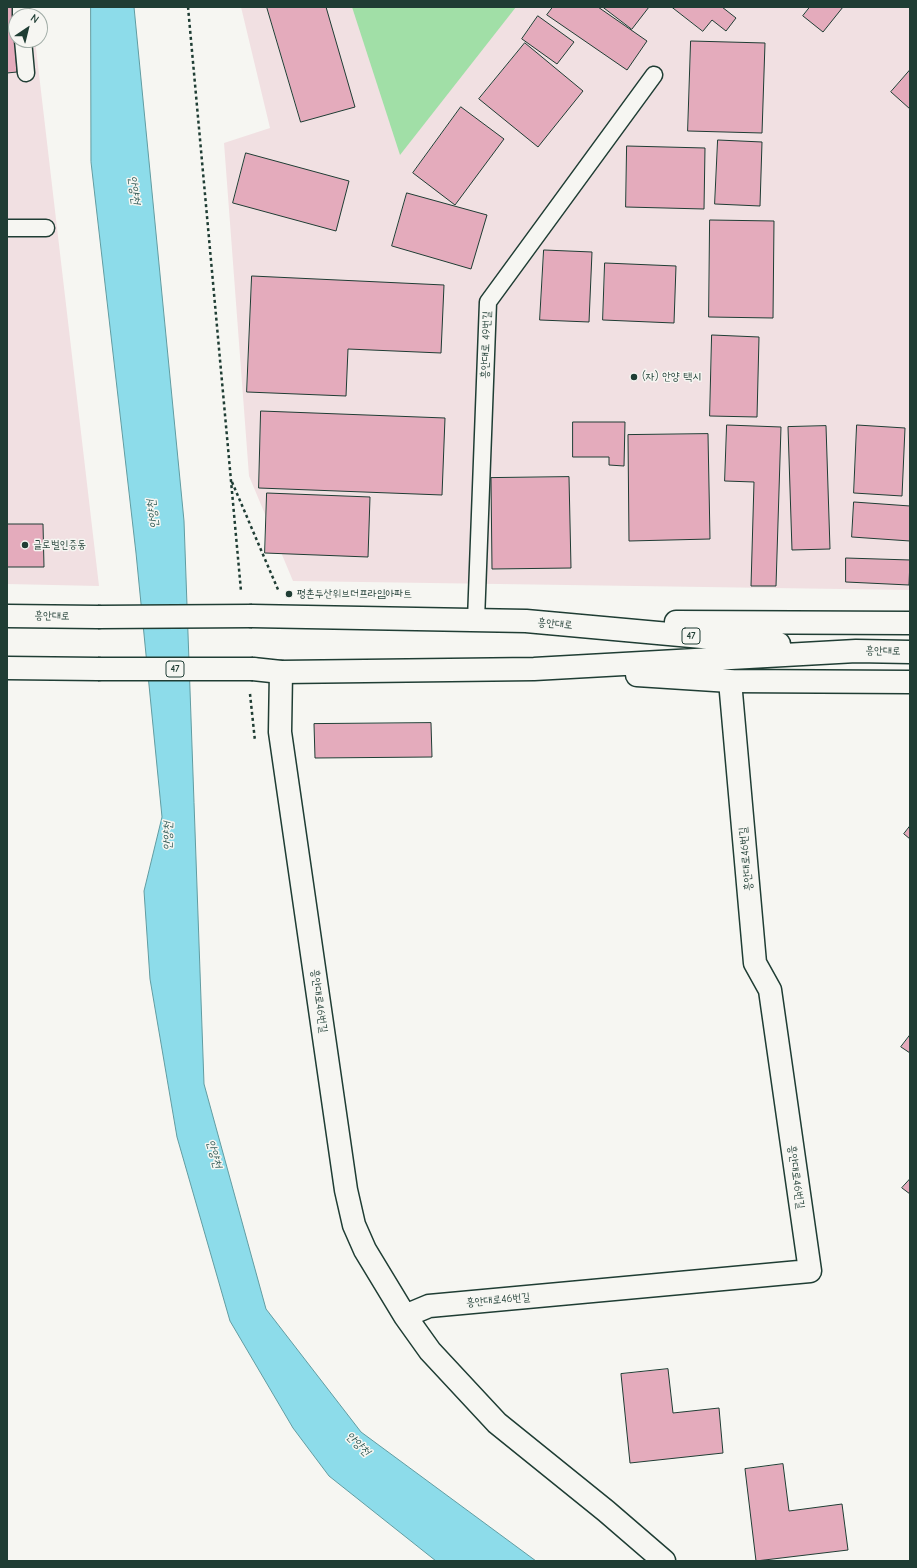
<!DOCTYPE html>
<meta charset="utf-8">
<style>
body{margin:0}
#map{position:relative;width:917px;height:1568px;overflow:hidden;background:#f6f6f2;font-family:"Comic Neue",sans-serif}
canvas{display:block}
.frame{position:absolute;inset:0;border:8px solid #1f3d34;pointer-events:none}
.north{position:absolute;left:8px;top:8px;width:40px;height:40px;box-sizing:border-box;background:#f6f6f2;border:1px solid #a0aca6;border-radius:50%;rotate:35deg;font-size:11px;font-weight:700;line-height:16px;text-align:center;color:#1f3d34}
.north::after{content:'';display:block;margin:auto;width:14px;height:18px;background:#1f3d34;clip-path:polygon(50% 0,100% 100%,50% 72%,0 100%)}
</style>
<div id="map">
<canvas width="917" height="1568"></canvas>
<div class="frame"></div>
<div class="north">N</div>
</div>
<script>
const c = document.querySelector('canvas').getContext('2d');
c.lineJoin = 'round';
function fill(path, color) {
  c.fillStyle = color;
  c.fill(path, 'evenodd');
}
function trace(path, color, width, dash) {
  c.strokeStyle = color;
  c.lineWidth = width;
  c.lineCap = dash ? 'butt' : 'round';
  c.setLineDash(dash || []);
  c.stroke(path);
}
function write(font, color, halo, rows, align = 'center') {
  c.font = font + ' "Comic Neue","Poor Story",sans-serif';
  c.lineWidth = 3;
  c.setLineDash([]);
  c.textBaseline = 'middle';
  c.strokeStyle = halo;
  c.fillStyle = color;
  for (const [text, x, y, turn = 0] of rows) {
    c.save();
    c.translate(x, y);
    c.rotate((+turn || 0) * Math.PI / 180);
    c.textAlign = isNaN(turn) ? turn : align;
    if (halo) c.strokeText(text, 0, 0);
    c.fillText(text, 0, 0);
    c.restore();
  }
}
const built = new Path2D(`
 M7,7H31L32,16H16V40H35L99,586L7,584Z
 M241,7H910V590L293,581L249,476L224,143L270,128Z`);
const green = new Path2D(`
 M352,7H516L400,155Z`);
const water = new Path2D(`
 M91,7H134L184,521L204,1084L266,1309L361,1432L536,1561H436L329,1476L293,1428L230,1321L177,1137L150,979L144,891L162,817L136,553L91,162Z`);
const building = new Path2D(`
 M7,7H13L17,72L7,73Z
 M267,7H326L355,107L301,122Z
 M553,7H598L647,41L627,70L547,15Z
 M603,7H649L632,29Z
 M672,7H722L736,18L726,31L712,20L703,31Z
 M810,7H843L823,32L803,16Z
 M538,16L574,42L557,64L522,39Z
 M691,41L765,43L762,133L688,131Z
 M525,43L583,91L538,147L479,99Z
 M910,70V109L891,92Z
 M461,107L504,139L455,205L413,173Z
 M718,140L762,142L760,206L715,204Z
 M627,146L705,148L704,209L626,207Z
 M246,153L349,181L336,231L233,203Z
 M407,193L487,215L471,269L392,246Z
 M710,220L774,221L773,318L709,317Z
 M544,250L592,252L589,322L540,320Z
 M605,263L676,266L674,323L603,320Z
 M252,276L444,285L441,353L348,349L346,396L247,392Z
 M712,335L759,337L757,417L710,416Z
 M261,411L445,418L442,495L259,488Z
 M573,422H625L624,466L609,465V457H573Z
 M727,425L781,427L776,586H751L754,482L725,481Z
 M857,425L905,428L902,496L854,493Z
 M826,426L830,549L792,550L788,427Z
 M708,434L710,539L629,541L628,435Z
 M569,477L571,568L492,569L491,478Z
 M267,493L370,497L368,557L265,553Z
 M854,502L910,506V541L852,537Z
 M7,524H43L44,567H7Z
 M846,558L910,560L909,585L846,582Z
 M431,723L432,757L315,758L314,724Z
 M910,826V839L904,834Z
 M910,1035V1053L901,1047Z
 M910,1179V1194L902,1188Z
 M668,1369L673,1413L719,1408L723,1453L630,1463L621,1374Z
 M783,1464L789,1511L842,1504L848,1550L756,1561L745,1469Z`);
const path = new Path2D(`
 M188,7L241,591
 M232,482L279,592
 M250,694L255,741`);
const lane = new Path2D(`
 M21,7V16
 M23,40L26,73
 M7,228H46
 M476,620L488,302L654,75`);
const street = new Path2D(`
 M281,672L280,732L346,1190L354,1225L365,1250L405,1316L430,1351L497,1423L606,1511L664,1561
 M405,1316L429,1306L810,1271L770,990L755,963L730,681`);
const primary = new Path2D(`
 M7,616L98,617
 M252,616L526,621L779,644
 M676,622L910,623
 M7,668L98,669
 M253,669L281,672L534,669L856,651L910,652
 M637,675L730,681L910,682`);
const primaryBridge = new Path2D(`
 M98,617L252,616
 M98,669H253`);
const markers = [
 [634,377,4,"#1f3d34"],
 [25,545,4,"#1f3d34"],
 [289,594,4,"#1f3d34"]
];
const shields = [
 [691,636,18],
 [175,669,18]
];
const shieldNames = [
 ["47",691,636],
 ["47",175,669]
];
const streetNames = [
 ["흥안대로 49번길",486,345,-88],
 ["흥안대로",52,616,1],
 ["흥안대로",555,624,5],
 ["흥안대로",883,651,1],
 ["흥안대로46번길",746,859,-95],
 ["흥안대로46번길",319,1001,82],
 ["흥안대로46번길",796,1177,82],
 ["흥안대로46번길",498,1300,-5]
];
const poiNames = [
 ["(자) 안양 택시",642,377],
 ["글로벌인증동",33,545],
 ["평촌두산위브더프라임아파트",297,594]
];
const waterNames = [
 ["안양천",134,190,82],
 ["안양천",153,514,-97],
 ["안양천",168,836,-89],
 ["안양천",214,1154,74],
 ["안양천",358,1444,44]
];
fill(built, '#f1e0e2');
fill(green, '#a1dfa7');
fill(water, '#8ddcea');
trace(water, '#619ca1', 1);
fill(building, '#e4abbc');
trace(building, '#1f3d34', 1);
trace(lane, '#1f3d34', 19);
trace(street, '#1f3d34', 25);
trace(primary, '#1f3d34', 25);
trace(path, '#1f3d34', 2.5, [3, 3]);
trace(lane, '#f6f6f2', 16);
trace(street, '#f6f6f2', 22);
trace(primary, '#f6f6f2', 22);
trace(primaryBridge, '#1f3d34', 25, []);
trace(primaryBridge, '#f6f6f2', 22);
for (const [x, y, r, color] of markers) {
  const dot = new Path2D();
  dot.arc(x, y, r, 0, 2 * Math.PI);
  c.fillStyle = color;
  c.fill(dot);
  trace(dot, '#f6f6f2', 1.5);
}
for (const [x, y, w] of shields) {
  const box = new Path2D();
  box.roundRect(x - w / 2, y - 8, w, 16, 3);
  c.fillStyle = '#f6f6f2';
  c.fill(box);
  trace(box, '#1f3d34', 1);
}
write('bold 10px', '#1f3d34', null, shieldNames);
write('11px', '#1f3d34', '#f6f6f2', streetNames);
write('11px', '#1f3d34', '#f6f6f2', poiNames, 'left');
write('italic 12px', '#355d58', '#f6f6f2', waterNames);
</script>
